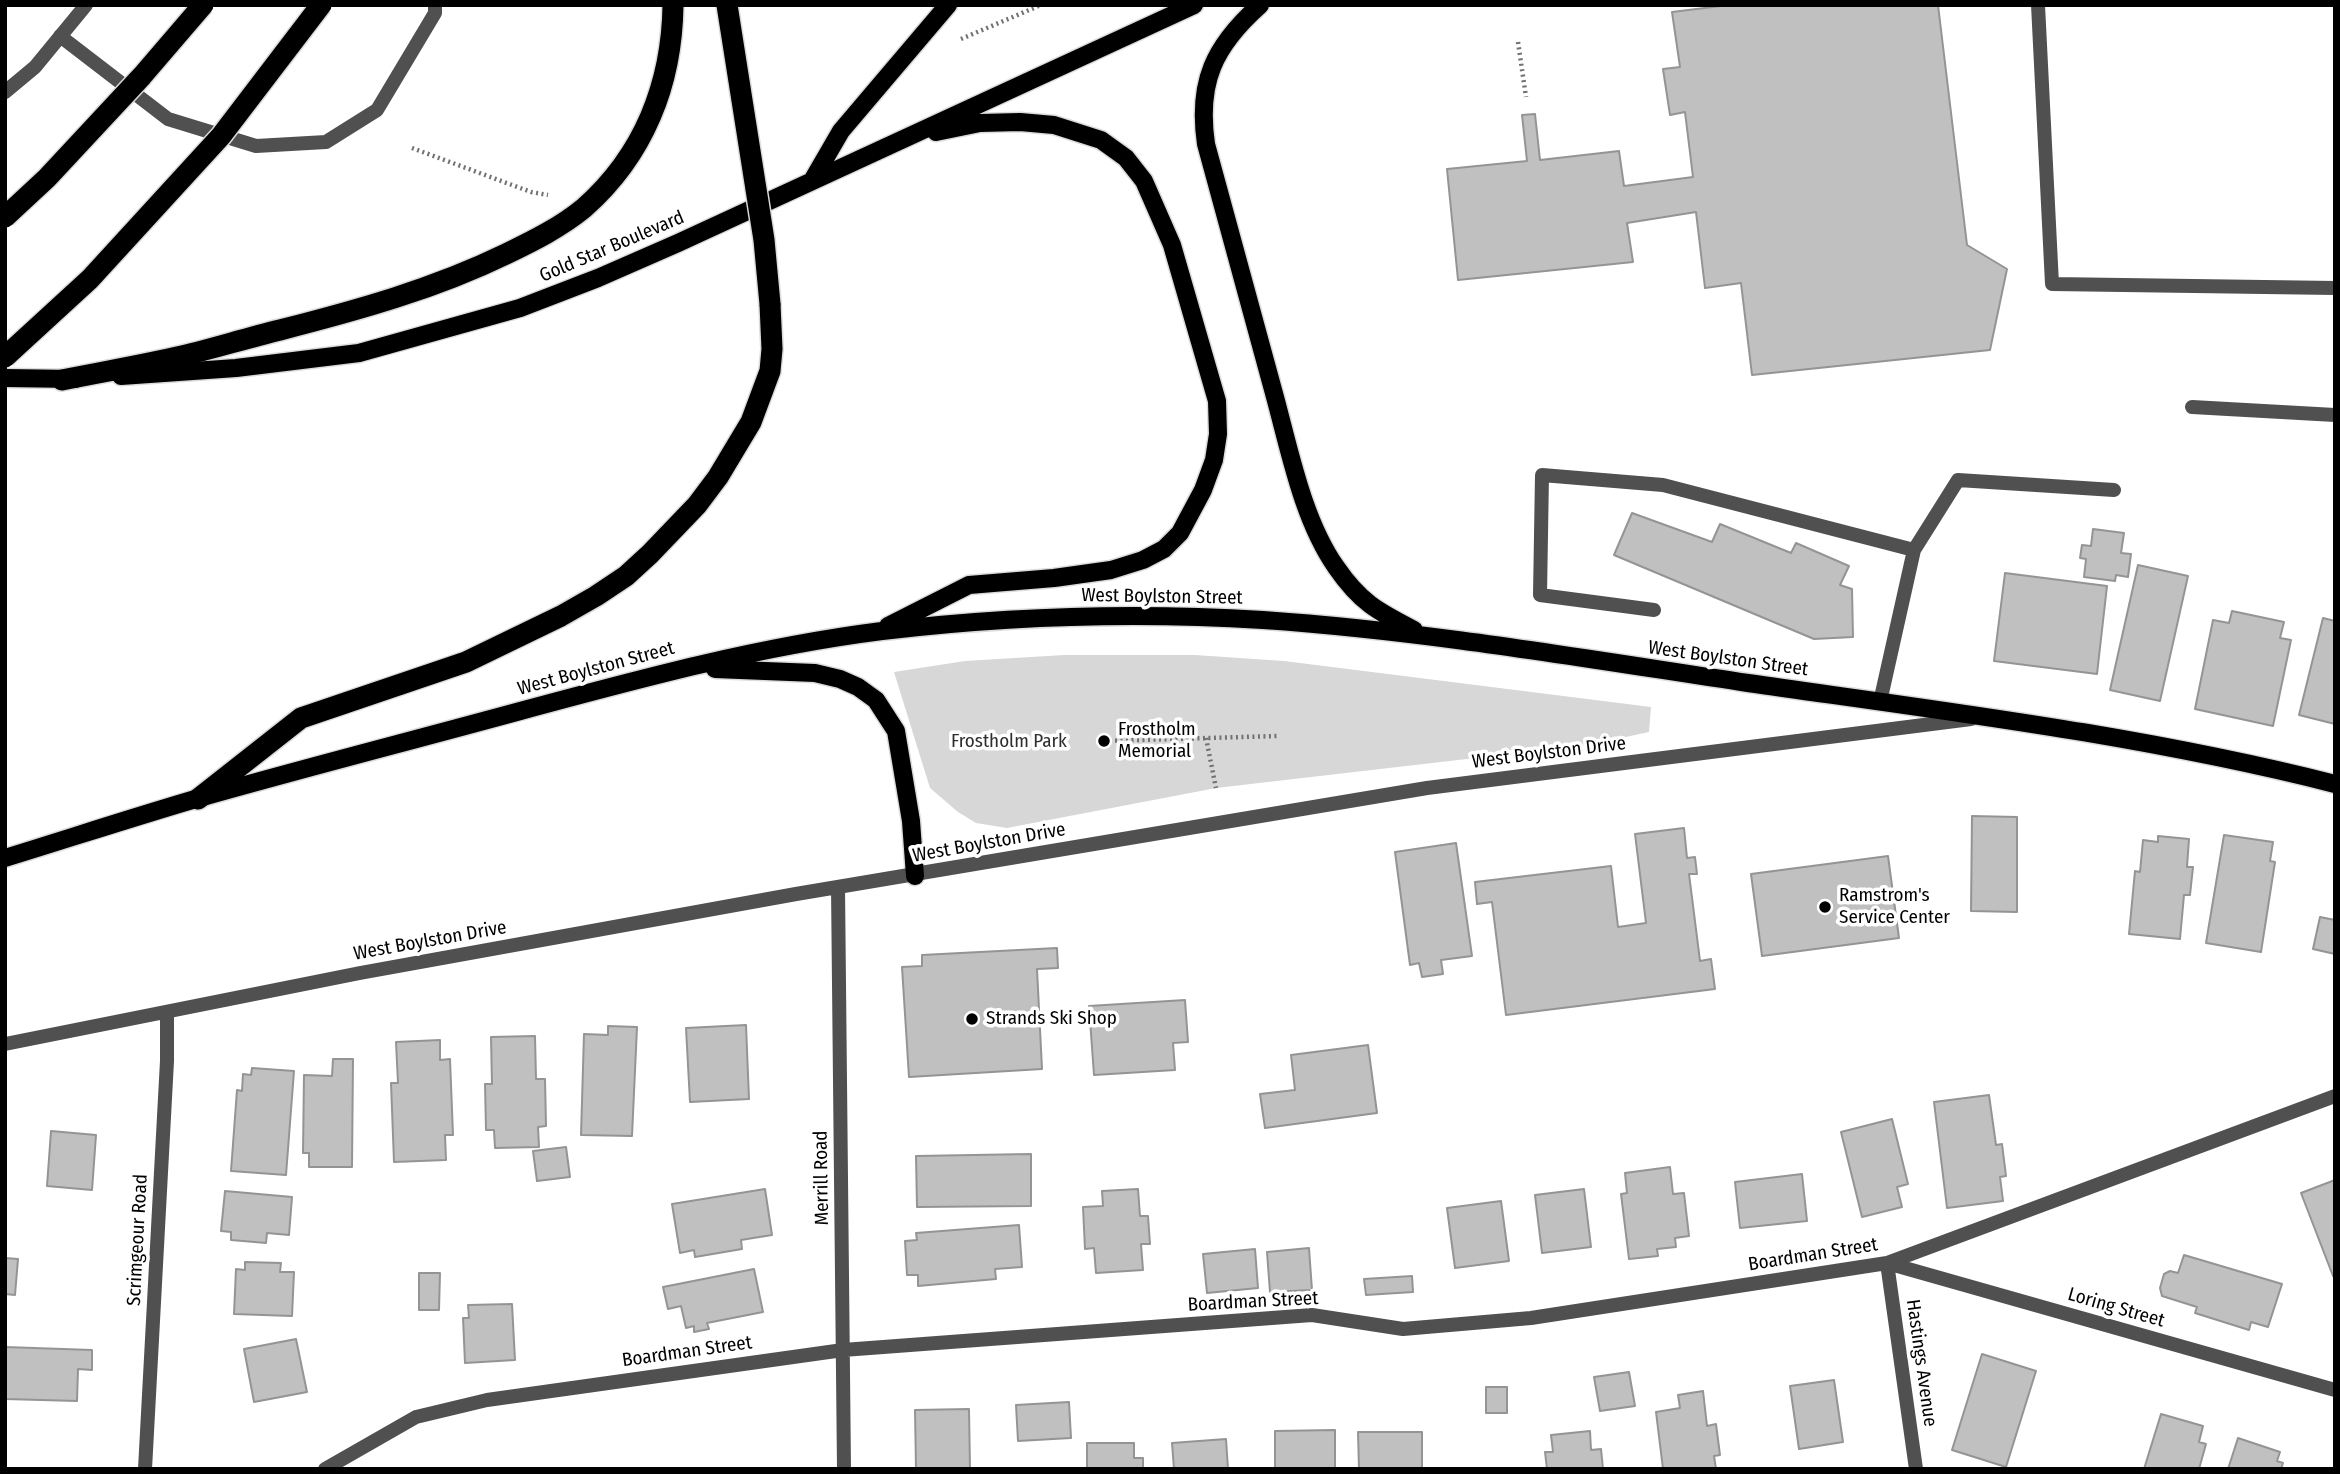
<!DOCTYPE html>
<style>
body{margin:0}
#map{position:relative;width:2340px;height:1474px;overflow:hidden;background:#fff;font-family:"Fira Sans Condensed",sans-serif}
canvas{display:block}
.frame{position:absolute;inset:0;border:7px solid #000;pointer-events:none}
</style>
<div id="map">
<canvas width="2340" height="1474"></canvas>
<div class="frame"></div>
</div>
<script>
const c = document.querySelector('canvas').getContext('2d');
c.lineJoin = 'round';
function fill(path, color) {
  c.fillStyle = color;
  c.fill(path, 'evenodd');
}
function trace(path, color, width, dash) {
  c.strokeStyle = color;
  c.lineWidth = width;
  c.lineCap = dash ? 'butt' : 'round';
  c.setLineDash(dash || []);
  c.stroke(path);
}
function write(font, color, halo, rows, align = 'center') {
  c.font = font + ' "Fira Sans Condensed",sans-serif';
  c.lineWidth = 7;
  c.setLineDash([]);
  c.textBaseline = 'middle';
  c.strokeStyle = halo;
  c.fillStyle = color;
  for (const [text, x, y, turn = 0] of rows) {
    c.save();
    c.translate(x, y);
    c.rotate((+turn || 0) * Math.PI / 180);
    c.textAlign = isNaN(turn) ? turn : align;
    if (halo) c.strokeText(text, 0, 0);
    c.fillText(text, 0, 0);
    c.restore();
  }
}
const green = new Path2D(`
 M1064,655H1195L1284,661L1651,707L1649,732L1588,745L1216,788L1007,828L976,823L958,812L930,788L894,672L965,661Z`);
const building = new Path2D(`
 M1729,5H1938L1967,245L2007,269L1990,350L1752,375L1741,283L1705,288L1696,212L1627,223L1633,262L1458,280L1447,169L1527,161L1522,115L1535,114L1540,160L1619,151L1624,186L1693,177L1685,112L1670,115L1663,69L1680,67L1672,12Z
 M1632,513L1712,542L1720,524L1791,553L1796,543L1849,566L1840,585L1852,589L1853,637L1814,639L1614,555Z
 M2093,529L2124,533L2121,553L2131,554L2128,577L2116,575L2115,581L2084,577L2086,559L2080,558L2082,545L2091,546Z
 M2138,565L2188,576L2160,701L2110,690Z
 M2005,573L2107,586L2097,674L1994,661Z
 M2232,611L2284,622L2280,638L2291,640L2273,726L2195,709L2213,620L2229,623Z
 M2323,618L2335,621V724L2299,715Z
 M1972,816L2017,817V912L1971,911Z
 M1684,828L1687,858L1695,857L1697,874H1689L1700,961L1711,959L1715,989L1506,1015L1492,902L1477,904L1475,882L1611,866L1618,927L1646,923L1635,834Z
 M2224,835L2273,842L2270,861L2275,862L2261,952L2206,943Z
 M2158,836L2189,839L2187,867H2193L2190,895H2184L2180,939L2129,934L2135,871L2140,872L2143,840L2158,842Z
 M1456,843L1472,956L1441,960L1443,974L1422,977L1419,963L1410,965L1395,852Z
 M1888,856L1899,938L1762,956L1751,874Z
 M2320,917L2335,920V954L2313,949Z
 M1057,948L1058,968L1037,969L1042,1069L909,1077L902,967L922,966V955Z
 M1185,1000L1188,1042L1173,1043L1175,1070L1094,1075L1089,1006Z
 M746,1025L749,1099L690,1102L686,1028Z
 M608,1026L637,1027L632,1136L581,1135L584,1034L608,1035Z
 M535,1036L536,1079H545L546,1126L538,1127L539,1147L495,1148L494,1130H486L485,1084H492L491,1037Z
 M440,1040V1060L450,1059L453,1135H445L446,1160L394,1162L391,1083H398L396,1042Z
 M1368,1045L1377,1113L1265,1128L1260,1094L1295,1090L1291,1055Z
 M333,1059H353L352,1167H309V1153H303L304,1075L332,1076Z
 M252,1068L294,1071L286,1175L231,1171L237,1090L242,1091L243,1074L251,1075Z
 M1989,1095L1996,1145L2002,1144L2006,1176L2000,1177L2003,1201L1947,1208L1934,1102Z
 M1892,1119L1908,1184L1897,1187L1902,1207L1862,1217L1841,1132Z
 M51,1131L96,1135L92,1190L47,1186Z
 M566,1147L570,1177L537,1181L533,1151Z
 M1031,1154V1206L917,1207L916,1156Z
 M1670,1167L1673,1194L1684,1193L1689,1236L1675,1238L1676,1247L1657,1249L1658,1256L1629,1259L1621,1194L1627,1193L1625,1173Z
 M1802,1174L1807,1221L1740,1228L1735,1182Z
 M2335,1180V1275L2333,1276L2301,1193Z
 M765,1189L772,1235L741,1240L742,1249L695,1257L694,1250L680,1253L672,1204Z
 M1138,1189L1140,1216H1148L1150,1244H1141L1143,1270L1096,1273L1094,1248L1085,1249L1083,1207L1103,1206L1102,1191Z
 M1584,1189L1591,1247L1542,1253L1535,1195Z
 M225,1191L292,1197L289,1235L267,1233L266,1243L231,1240V1232L221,1231Z
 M1501,1201L1509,1261L1455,1268L1447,1208Z
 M1019,1225L1022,1267L995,1269L996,1279L918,1286V1275H907L905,1241L917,1240L916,1233Z
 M1309,1248L1312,1290L1270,1292L1267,1252Z
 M1255,1249L1258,1288L1207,1293L1203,1254Z
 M2184,1255L2282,1284L2268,1327L2251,1322L2249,1330L2195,1313L2197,1307L2162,1296L2160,1288L2164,1274L2170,1271L2178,1273Z
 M5,1258L18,1259L15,1295L5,1294Z
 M245,1262L281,1263L280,1272H294L292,1316L234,1314L236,1269L245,1270Z
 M754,1269L763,1312L707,1323L709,1329L694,1332V1326L686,1328L681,1306L668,1309L663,1287Z
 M419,1273H440L439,1310H419Z
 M1412,1276L1413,1292L1366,1295L1364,1279Z
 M512,1304L515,1360L465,1363L463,1318H469L468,1305Z
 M296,1339L307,1392L254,1402L244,1349Z
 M5,1347L92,1350V1370L78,1369L77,1401L5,1399Z
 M1982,1354L2036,1371L2006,1467L1952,1450Z
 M1629,1372L1635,1406L1600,1411L1594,1377Z
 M1834,1380L1843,1442L1799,1449L1790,1386Z
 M1486,1387H1507V1413H1486Z
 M1703,1391L1707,1426L1716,1424L1720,1455L1714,1456L1716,1469H1663L1656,1412L1680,1408L1678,1395Z
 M1069,1402L1071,1438L1018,1441L1016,1405Z
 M969,1409L970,1469H916L915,1410Z
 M2161,1414L2203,1426L2199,1442L2206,1444L2199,1469H2144Z
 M1335,1430V1469H1275V1431Z
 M1590,1431L1591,1450L1601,1449L1603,1469H1547L1545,1452H1553L1551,1435Z
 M1358,1432H1422V1469H1359Z
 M2238,1438L2280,1452L2277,1461L2283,1463L2281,1469H2228Z
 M1226,1439L1228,1469H1174L1172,1443Z
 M1087,1443H1134V1458H1143V1469H1087Z`);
const path = new Path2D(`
 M961,39L1041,5
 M1518,42L1526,97
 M412,148L531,192L548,195
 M1206,738L1216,788
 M1104,741L1277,736`);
const service = new Path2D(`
 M2038,5L2052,284L2335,288
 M60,36L168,119L256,146L326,142L377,110L435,13V5
 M5,92L35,67L86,5
 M2192,407L2335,415
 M1914,550L1958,480L2114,490
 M1654,610L1540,595L1542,475L1663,485L1914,550L1880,702`);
const minor = new Path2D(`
 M838,887L844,1469
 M5,1044L360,973L796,894L1427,788L1971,719
 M145,1469L167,1061V1013
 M325,1469L416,1417L487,1400L843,1350L1312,1315L1403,1329L1531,1318L1887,1263L2335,1096
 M1916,1469L1887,1263L2335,1390`);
const primary = new Path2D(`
 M1260,5C1214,46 1197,82 1206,144C1229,228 1252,312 1275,397C1290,452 1303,520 1336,567C1360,602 1377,611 1414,630
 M812,181L841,131L948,5
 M121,376L236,368L359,353L520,308L598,278L678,243L1194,5
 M5,378L75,379
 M888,626L969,585L1054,578L1111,570L1143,560L1164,549L1180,533L1203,490L1214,460L1218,434L1217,401L1172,245L1144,181L1126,158L1101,140L1054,125L1020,122L980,123L936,132
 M715,669L815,673L840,679L858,687L876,700L896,731L911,821L915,876
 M5,858C70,838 134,817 199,798C294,771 391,746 487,720C617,685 747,648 882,631C1008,616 1136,612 1263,620C1425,631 1587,659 1748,683C1944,711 2142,735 2335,784`);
const motorway = new Path2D(`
 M62,380C102,372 143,365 182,356C215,348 247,338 280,330C358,310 434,289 506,254C533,241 561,227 584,208C644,155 672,84 673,5
 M198,799L301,718L466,662L561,616L596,596L626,576L650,554L697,505L718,477L751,422L770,371L772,349L770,304`);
const motorwayBridge = new Path2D(`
 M727,5L764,240L770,304
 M5,217L47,178L142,76L203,5
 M5,357L90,279L221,136L321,5`);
const markers = [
 [1104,741,7,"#000"],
 [1825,907,7,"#000"],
 [972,1019,7,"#000"]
];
const streetNames = [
 ["Gold Star Boulevard",612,247,-23],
 ["West Boylston Street",1162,597,1],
 ["West Boylston Street",1728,659,8],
 ["West Boylston Street",596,669,-15],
 ["West Boylston Drive",1549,753,-7],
 ["West Boylston Drive",989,843,-10],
 ["West Boylston Drive",430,941,-10],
 ["Merrill Road",822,1178,-91],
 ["Scrimgeour Road",138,1240,-87],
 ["Boardman Street",1813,1255,-9],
 ["Boardman Street",1253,1302,-3],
 ["Loring Street",2116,1308,16],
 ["Boardman Street",687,1352,-8],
 ["Hastings Avenue",1921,1363,82]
];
const poiNames = [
 ["Frostholm",1118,730],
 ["Memorial",1118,752],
 ["Ramstrom's",1839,896],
 ["Service Center",1839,918],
 ["Strands Ski Shop",986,1019]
];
const parkNames = [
 ["Frostholm Park",1009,742]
];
fill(green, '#d7d7d7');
fill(building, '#c0c0c0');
trace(building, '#949494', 2);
trace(primary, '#dbdbdb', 21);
trace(motorway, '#dbdbdb', 24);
trace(path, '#727272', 4.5, [2, 3.5]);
trace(service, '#505050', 14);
trace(minor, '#505050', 14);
trace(primary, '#000', 18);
trace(motorway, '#000', 21);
trace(motorwayBridge, '#dbdbdb', 24, []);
trace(motorwayBridge, '#000', 21);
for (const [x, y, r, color] of markers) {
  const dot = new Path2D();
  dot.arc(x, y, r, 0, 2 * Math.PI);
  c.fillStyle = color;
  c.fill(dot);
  trace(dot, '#fff', 2.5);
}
write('19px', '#000', '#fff', streetNames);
write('19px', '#000', '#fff', poiNames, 'left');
write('19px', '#2e2e2e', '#fff', parkNames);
</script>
